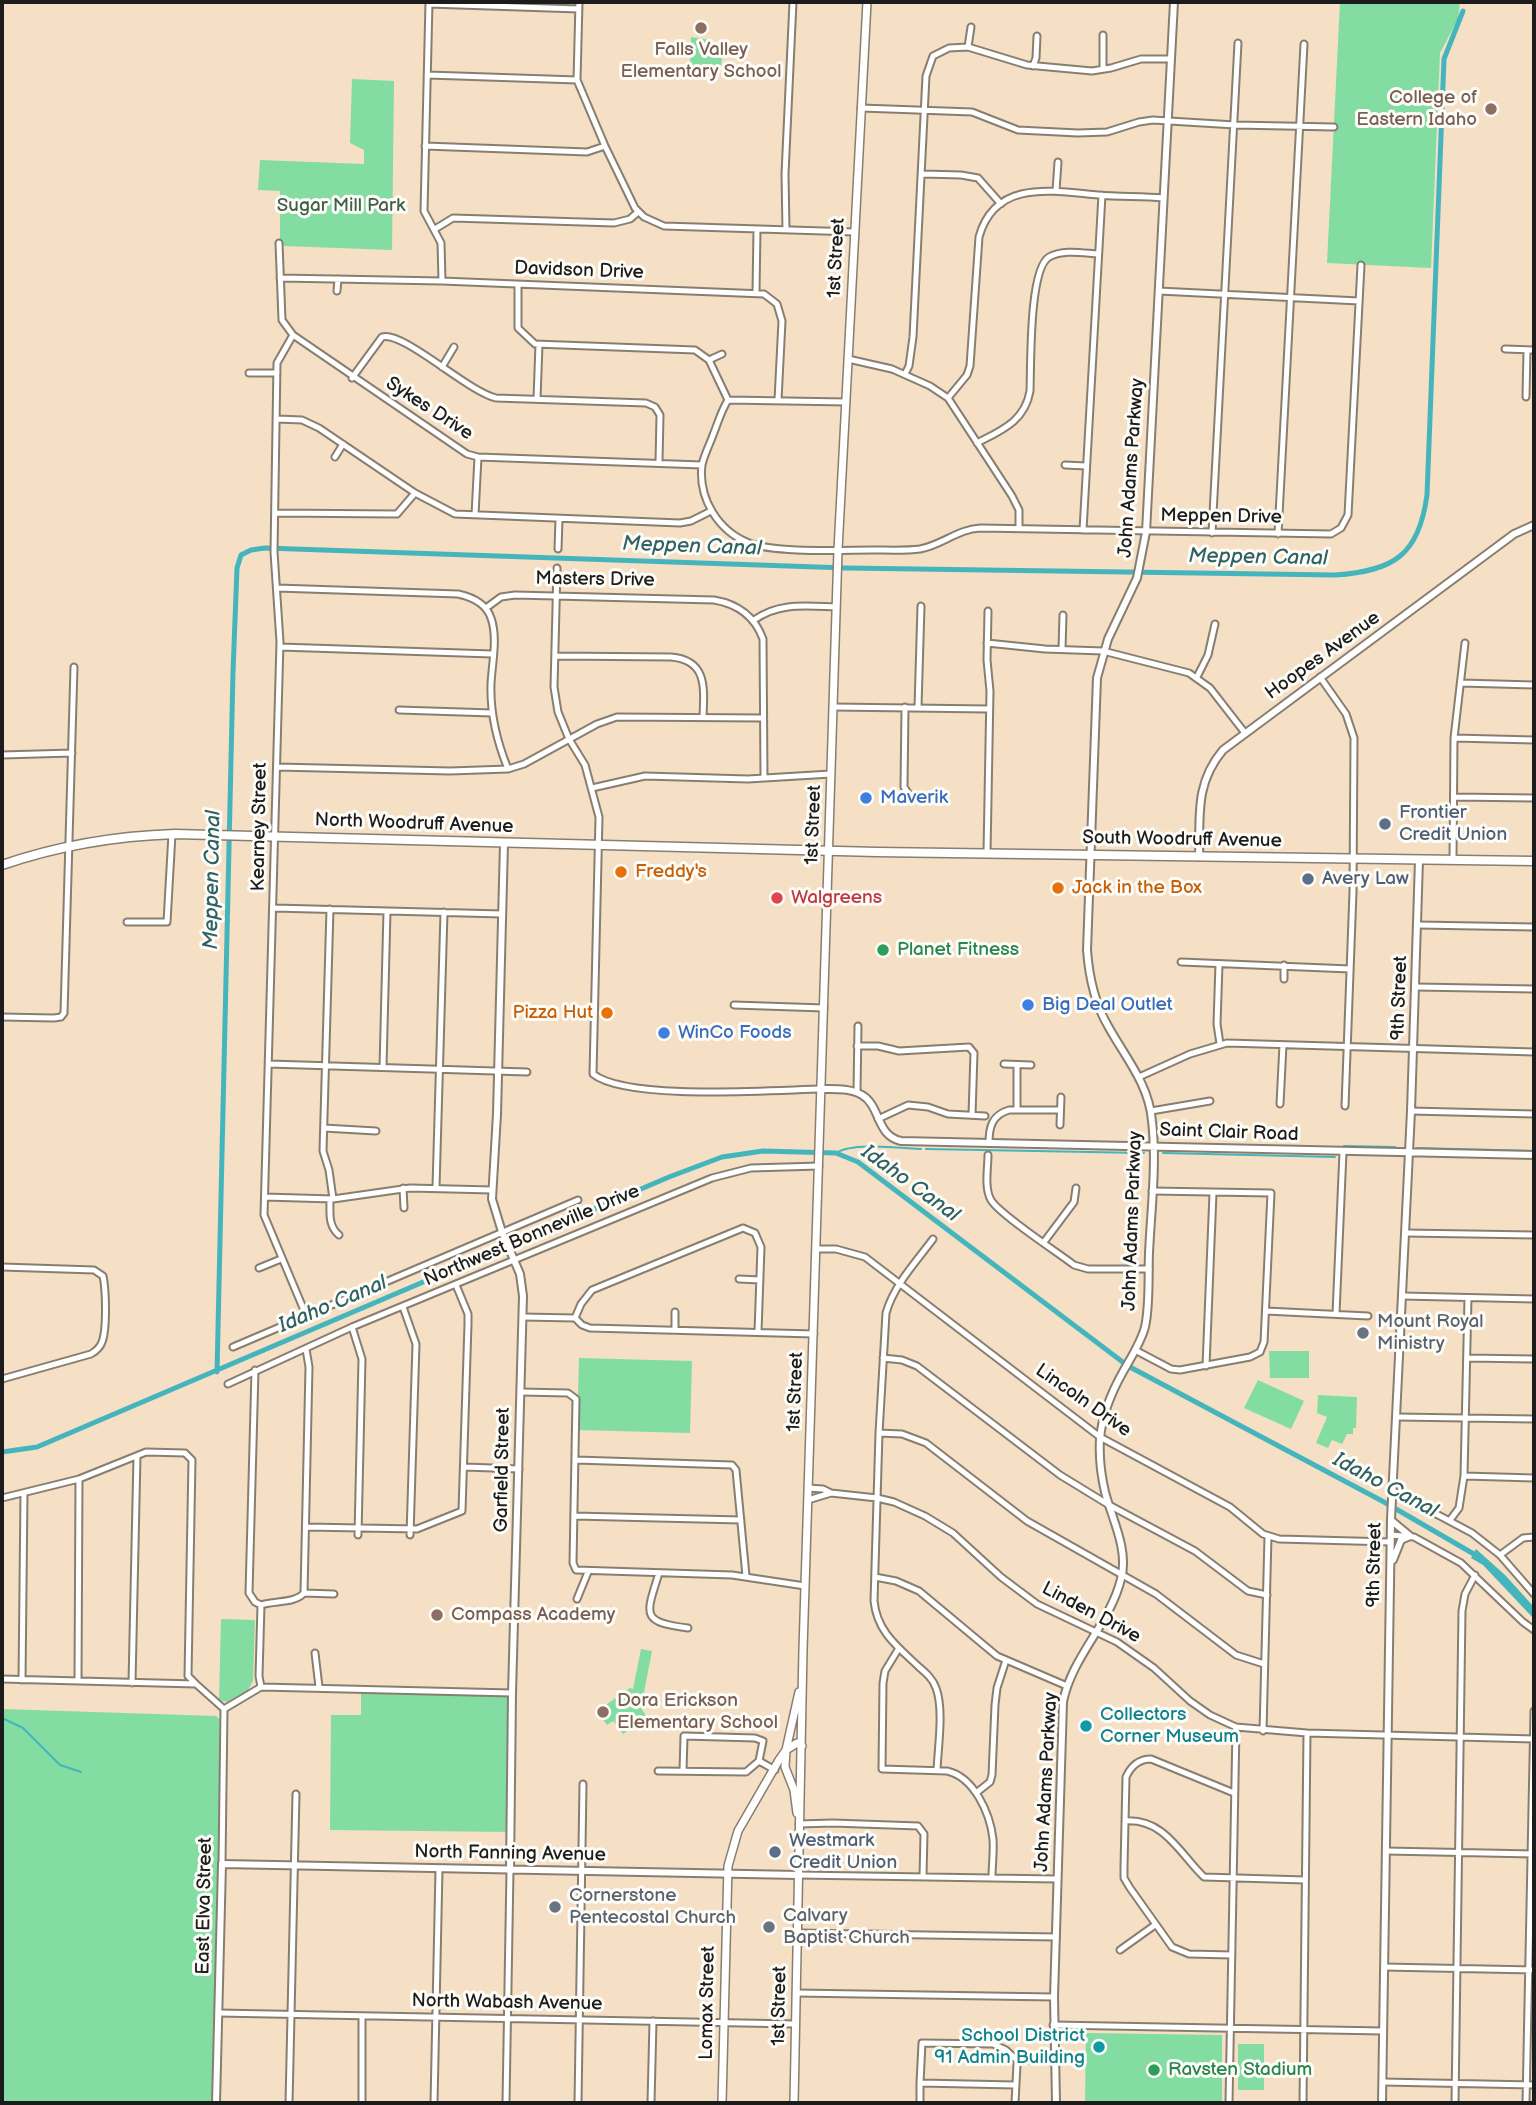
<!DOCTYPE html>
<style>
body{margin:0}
#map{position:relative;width:1536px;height:2105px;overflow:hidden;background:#f5dfc5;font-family:"Balsamiq Sans",sans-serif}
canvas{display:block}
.frame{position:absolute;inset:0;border:4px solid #1c1c1c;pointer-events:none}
</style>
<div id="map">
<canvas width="1536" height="2105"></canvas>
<div class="frame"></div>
</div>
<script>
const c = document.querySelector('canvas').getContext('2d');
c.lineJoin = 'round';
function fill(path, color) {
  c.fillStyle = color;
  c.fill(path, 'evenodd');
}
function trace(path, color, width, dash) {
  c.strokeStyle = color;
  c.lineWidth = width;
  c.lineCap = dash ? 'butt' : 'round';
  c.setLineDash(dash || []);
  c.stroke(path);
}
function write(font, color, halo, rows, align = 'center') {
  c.font = font + ' "Balsamiq Sans",sans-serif';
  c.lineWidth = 6;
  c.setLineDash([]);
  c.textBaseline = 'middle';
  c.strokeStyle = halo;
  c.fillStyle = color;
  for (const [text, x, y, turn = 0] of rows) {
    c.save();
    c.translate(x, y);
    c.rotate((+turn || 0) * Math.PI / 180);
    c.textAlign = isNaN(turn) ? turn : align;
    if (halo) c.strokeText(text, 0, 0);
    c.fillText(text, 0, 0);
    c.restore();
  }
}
const green = new Path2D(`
 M1340,2H1460L1458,19L1440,53L1431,268L1327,263Z
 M691,37L710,40V56L722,57L721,68L690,67Z
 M352,79L394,81L392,250L284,246L280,240V191L258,190L260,160L364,164V150L350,143Z
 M1269,1351H1309V1378H1270Z
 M579,1358L692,1361L690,1433L577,1430Z
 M1258,1380L1304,1401L1291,1429L1244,1408Z
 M1318,1395L1357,1397L1356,1428H1353V1434H1347L1342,1444L1332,1440L1328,1448L1316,1443L1327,1417L1317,1413Z
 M221,1619L255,1620L253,1681L248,1690L227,1702L219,1700Z
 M641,1649L652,1651L641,1708L647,1717L623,1734L613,1721L607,1725L597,1711L630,1688L633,1689Z
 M361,1688L512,1693L511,1832L330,1830L331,1715H361Z
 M2,1709L216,1716L225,1723L216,2103H2Z
 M1086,2033L1222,2035V2103H1085Z
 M1238,2044H1264V2090H1238Z`);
const water = new Path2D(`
 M1476,1549L1505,1575L1534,1607V1619L1483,1565L1471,1558Z`);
const stream = new Path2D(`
 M1344,1146L1395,1147
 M1417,1148L1534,1151
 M926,1149L1144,1153
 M836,1153C853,1142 900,1148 921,1149
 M1163,1153L1335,1157
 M2,1718L23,1728L60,1765L81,1772`);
const canal = new Path2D(`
 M217,1372L233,672L237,568L241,555L251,550L265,548L846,568L1335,575C1394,571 1419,555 1427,495L1444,59L1463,11
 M2,1452L37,1447L669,1177L722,1157L763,1151L836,1153L858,1162L1128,1366L1384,1502L1479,1557`);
const minor = new Path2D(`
 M429,2L424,211L441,243L442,281
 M579,2L577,80L605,146L635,208L644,217L664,226L855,232
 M429,4L579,9
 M968,47L971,27
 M1033,66L1036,58L1037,36
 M1103,69V35
 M428,75L577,80
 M861,108L972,112L1018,130L1078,133L1107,132L1139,122L1153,120L1235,125L1334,127
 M425,146L587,152L605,146
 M923,174L961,175L978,178L1001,204
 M1056,191L1058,162
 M435,229L453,218L614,223L630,219L638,212
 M786,230L785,174L793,2
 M279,243L282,320L293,335L467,454L478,457L702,465
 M280,278L442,281L764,294L777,304L782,321L778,400
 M518,285V328L535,344L695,350L709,360L728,400
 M337,291L338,279
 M1159,291L1359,301
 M756,293L757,229
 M293,335L277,363L274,552L280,642L264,1215L306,1315
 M1505,349L1534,350
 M848,359L892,369L930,386L948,398L1012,496L1019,510V528
 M709,360L722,354
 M442,367L454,347
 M249,373H277
 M905,374L909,366L913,337L926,76L933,56L949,48L968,47L1027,65L1092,71L1111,68L1141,59H1171
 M352,378L382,337C402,330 467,391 496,398L646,403L655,407L660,415L659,462
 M1526,397L1527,350
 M948,398L967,375L970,366L979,237C995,179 1053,191 1098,195C1120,197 1142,196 1163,198
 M537,399L539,344
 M728,400C721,411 718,423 713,435C710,444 704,455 702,465C698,498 718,531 749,543C775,553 841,550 872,550C888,550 905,551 920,549C942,545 958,529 980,528L1331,534L1341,528L1348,515L1361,265
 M728,400L846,402
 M277,419L302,420L319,428L415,493L455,514L680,523L691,521L711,511
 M977,443C1002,430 1025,421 1030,391C1031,365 1029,269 1049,257C1063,249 1083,253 1098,254
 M335,457L343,444
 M1065,465L1086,466
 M275,513L397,514L415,493
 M475,515L478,457
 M1083,530L1102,195
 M1212,533L1238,43
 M1278,534L1304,44
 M558,549L559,519
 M557,568L554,687L558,712L569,739L585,765L599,817L593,1074C627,1101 774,1090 822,1089
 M277,588L458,594C472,597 486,603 491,618C498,638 492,663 491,684C490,713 497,742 508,769
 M486,608L501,597L515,595L714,600C738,604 755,617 763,639L764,778
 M754,620C779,602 806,606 836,607
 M987,643L1045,649L1103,651L1189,673L1210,688L1245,733
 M280,647L492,654
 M1062,649L1063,615
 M555,656L671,657C708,660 704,689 703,717
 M1197,677L1208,655L1215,624
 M1320,677L1346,714L1354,738L1353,892L1345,1106
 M1461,683L1534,685
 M833,707L989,709
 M905,707L904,787L908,793
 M918,707L921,606
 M399,710L492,713
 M1454,738L1534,740
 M2,755L72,753
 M277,767L450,771L508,769L524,764L597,724L617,717L763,718
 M592,788L645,776L748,779L831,774
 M1454,797L1534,798
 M987,853L990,691L987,660L988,611
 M1453,860L1454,738L1465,643
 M274,908L502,914
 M330,909L323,1151L329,1170L333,1199
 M127,922H167L172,834
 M1418,925L1534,927
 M1181,962L1350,969
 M1219,964L1217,1024L1220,1044
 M1284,979V965
 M1416,987L1534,989
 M734,1005L824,1008
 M2,1017L54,1018L61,1017L64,1013L74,667
 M857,1046H878L899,1051L969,1047L974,1053L972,1115
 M269,1064L527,1072
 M1004,1064L1031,1065
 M383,1067L387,911
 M1139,1077L1190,1054L1227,1043L1534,1052
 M857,1092L858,1026
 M1280,1104L1283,1045
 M1017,1110V1065
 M1151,1111L1210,1101
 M1411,1111L1534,1114
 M878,1119L908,1105L928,1107L948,1114L985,1116
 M1060,1125L1061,1097
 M324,1128L376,1131
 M989,1143C989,1127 992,1115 1009,1110H1060
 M988,1155C988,1168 984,1188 991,1200C999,1214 1057,1252 1074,1265L1088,1269H1149
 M436,1187L444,912
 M403,1188L404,1208
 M265,1197L333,1199L410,1188L492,1190
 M330,1199C330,1213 328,1226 339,1235
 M1406,1233L1534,1235
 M933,1239C916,1262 894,1285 886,1313L879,1433L874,1601C877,1632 898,1647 919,1667C926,1673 933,1679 936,1688C944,1709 938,1747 937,1770
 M1044,1242L1074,1202L1076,1188
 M816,1249H836L865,1257L1100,1437L1230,1507L1263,1534L1279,1539L1391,1542
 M2,1267L94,1270L103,1276C106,1290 107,1329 102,1342C100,1348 96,1351 91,1354L2,1379
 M259,1268L281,1259
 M739,1279L760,1280
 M1403,1296L1534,1299
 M403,1307L416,1344L410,1535
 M1266,1311L1368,1316
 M1336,1314L1343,1152
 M523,1317L575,1318L582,1325L590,1328L814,1334
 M575,1318L581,1304L592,1290L743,1228L755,1233L761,1247L758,1332
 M352,1327L362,1359L358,1535
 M675,1328V1312
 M233,1347L578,1200
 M1135,1350L1171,1369L1180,1370L1250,1357L1260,1352L1264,1342L1271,1193L1152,1191
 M883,1358L902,1360L917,1366L1060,1475L1109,1505L1195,1551L1248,1591L1267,1595
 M1467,1358L1534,1359
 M1206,1366L1213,1193
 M255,1370L249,1593L255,1602L261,1605
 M228,1384L352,1327L712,1178L751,1168L819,1166
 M521,1392L568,1393L576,1399L573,1563L576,1570L732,1575L805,1586
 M1397,1417L1534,1419
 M879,1433L902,1434L926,1443L1027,1521L1156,1594L1236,1655L1264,1664
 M576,1460L732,1465L736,1470L746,1576
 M465,1467L519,1469
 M1464,1476L1534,1478
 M808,1488L823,1489L831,1493L877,1498L894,1502L925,1516L953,1533L1001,1577L1037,1604L1117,1642L1154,1668L1190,1701L1210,1715L1236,1727L1307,1733L1534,1739
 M1393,1491L1472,1533L1500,1555L1534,1594
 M2,1498L79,1479L146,1452L185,1453L192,1460L188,1676L196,1684
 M808,1500L831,1493
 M574,1516L741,1520
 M1450,1520L1459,1508L1464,1476L1468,1298
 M306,1527L417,1529L462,1511L468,1324V1314L456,1285
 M1391,1535L1414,1537L1461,1563L1523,1622L1534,1630
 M1500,1555L1523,1538L1534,1537
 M659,1573C646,1615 640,1622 688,1628
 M875,1577L896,1581L919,1591L997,1656L1067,1686
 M304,1593L309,1367L306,1349
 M577,1599L588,1572
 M261,1605L259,1676L261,1687
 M261,1605C275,1600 294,1604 304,1593L334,1594
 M899,1648L885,1671L883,1683L882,1769L947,1771C974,1777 990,1813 993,1839C994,1852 992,1865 992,1878
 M315,1653L319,1687
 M2,1679L196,1684L224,1709
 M22,1680L24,1493
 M78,1681L79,1479
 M132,1683L137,1456
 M224,1709L261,1687L512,1693
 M1263,1731L1268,1536
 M759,1761L775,1770
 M658,1771L746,1772L759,1761L763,1741L755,1738L684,1736L683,1771
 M976,1793L990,1782L992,1775L995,1705L997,1688L1006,1660
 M1125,1821C1164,1818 1180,1854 1204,1877L1305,1880
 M799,1824L833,1823L918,1826L924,1834L923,1876
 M1386,1851L1534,1854
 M222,1864L224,1709
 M798,1875L1057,1879
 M797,1933L1056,1937
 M1120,1950L1155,1925
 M1232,1955L1189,1954L1172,1947L1130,1888L1124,1878V1867L1126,1777C1131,1766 1139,1759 1151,1759L1234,1793
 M1384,1967L1534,1970
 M796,1993L1054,1997
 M218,2013L795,2024
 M1053,2025L1383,2031
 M1383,2082L1534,2085
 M920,2083L922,2043L993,2044L1006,2050L1019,2062
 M289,2103L296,1794
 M362,2103V2016
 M434,2103L439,1869
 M506,2103L510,1870
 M578,2103L583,1784
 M651,2103L653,2021
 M920,2103V2083L1015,2085
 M1015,2103L1017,2064L1023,2060L1056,2059
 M1229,2103L1236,1727
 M1303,2103L1307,1733
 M1455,2103L1462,1611L1465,1594L1475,1575
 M1526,2103L1534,1711`);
const tertiary = new Path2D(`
 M504,843L497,1114L492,1199L502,1232L520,1274L523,1296L512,1693L510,1870
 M1199,857C1200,816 1195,783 1223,750L1514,534L1534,525
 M822,1089C835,1089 850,1088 862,1095C881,1106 876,1136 901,1141L1534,1155
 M1392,1521L1410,1536L1401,1540L1393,1560
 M216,2103L222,1864L798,1875
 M1056,2103L1054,1997L1063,1702C1072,1656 1110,1624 1121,1579C1129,1550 1112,1519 1105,1492C1101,1475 1099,1456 1100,1439C1102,1414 1112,1391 1124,1370C1132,1356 1141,1342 1145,1327C1150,1304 1148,1277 1149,1253C1151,1209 1157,1164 1152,1121C1149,1084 1125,1057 1108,1026C1094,1002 1089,977 1087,950L1097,678L1108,639L1137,578L1146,532L1174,2
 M1382,2103L1391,1519L1411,1111L1419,860`);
const secondary = new Path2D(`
 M797,1813L794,1790L785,1767L786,1750L799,1692
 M722,2103L728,1866L738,1831L779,1760L786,1750L797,1743L802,1746
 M794,2103L803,1649L838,550L867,2`);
const primary = new Path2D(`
 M2,865C60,845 114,836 175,834L877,852L1534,861`);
const markers = [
 [701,28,7,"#8d6e63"],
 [1491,109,7,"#8d6e63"],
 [866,798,7,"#3f7fe0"],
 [1385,824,7,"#5c6f8a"],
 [621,872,7,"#e8710a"],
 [1308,879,7,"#5c6f8a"],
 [1058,888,7,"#e8710a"],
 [777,898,7,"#e0444e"],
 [883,950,7,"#2e9e5b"],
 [1028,1005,7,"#3f7fe0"],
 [607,1013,7,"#e8710a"],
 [664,1033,7,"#3f7fe0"],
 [1363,1333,7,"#6b7280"],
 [437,1615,7,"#8d6e63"],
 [603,1712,7,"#8d6e63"],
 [1086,1726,7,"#0f9aa8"],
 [775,1852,7,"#5c6f8a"],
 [555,1907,7,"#6b7280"],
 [769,1927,7,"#6b7280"],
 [1099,2047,7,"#0f9aa8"],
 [1154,2070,7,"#2e9e5b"]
];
const educationNames = [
 ["Falls Valley",701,50,"center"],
 ["Elementary School",701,72,"center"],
 ["College of",1477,98,"right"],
 ["Eastern Idaho",1477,120,"right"],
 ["Compass Academy",451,1615],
 ["Dora Erickson",617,1701],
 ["Elementary School",617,1723]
];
const parkNames = [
 ["Sugar Mill Park",341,206]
];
const streetNames = [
 ["1st Street",837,258,-87],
 ["Davidson Drive",579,271,2],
 ["Sykes Drive",429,409,33],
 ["John Adams Parkway",1132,468,-86],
 ["Meppen Drive",1221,517,1],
 ["Masters Drive",595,580,1],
 ["Hoopes Avenue",1323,656,-36],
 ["North Woodruff Avenue",414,824,2],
 ["1st Street",814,825,-88],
 ["Kearney Street",260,827,-89],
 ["South Woodruff Avenue",1182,840,1],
 ["9th Street",1400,998,-88],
 ["Saint Clair Road",1229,1133,2],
 ["John Adams Parkway",1133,1221,-88],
 ["Northwest Bonneville Drive",532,1236,-23],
 ["1st Street",796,1392,-88],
 ["Lincoln Drive",1083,1401,35],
 ["Garfield Street",503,1470,-89],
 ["9th Street",1375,1565,-89],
 ["Linden Drive",1091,1613,28],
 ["John Adams Parkway",1047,1782,-87],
 ["North Fanning Avenue",510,1854,1],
 ["East Elva Street",205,1906,-89],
 ["North Wabash Avenue",507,2003,1],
 ["Lomax Street",708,2003,-89],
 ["1st Street",780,2006,-89]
];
const shopNames = [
 ["Maverik",880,798],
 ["Big Deal Outlet",1042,1005],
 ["WinCo Foods",678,1033]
];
const serviceNames = [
 ["Frontier",1399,813],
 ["Credit Union",1399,835],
 ["Avery Law",1322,879],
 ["Westmark",789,1841],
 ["Credit Union",789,1863]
];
const foodNames = [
 ["Freddy's",635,872],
 ["Jack in the Box",1072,888],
 ["Pizza Hut",593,1013,"right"]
];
const healthNames = [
 ["Walgreens",791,898]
];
const leisureNames = [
 ["Planet Fitness",897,950],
 ["Ravsten Stadium",1168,2070]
];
const worshipNames = [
 ["Mount Royal",1377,1322],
 ["Ministry",1377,1344],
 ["Cornerstone",569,1896],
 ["Pentecostal Church",569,1918],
 ["Calvary",783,1916],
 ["Baptist Church",783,1938]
];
const cultureNames = [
 ["Collectors",1100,1715],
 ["Corner Museum",1100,1737],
 ["School District",1085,2036,"right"],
 ["91 Admin Building",1085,2058,"right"]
];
const waterNames = [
 ["Meppen Canal",692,547,2],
 ["Meppen Canal",1258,558,1],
 ["Meppen Canal",213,880,-89],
 ["Idaho Canal",910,1184,36],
 ["Idaho Canal",333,1305,-23],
 ["Idaho Canal",1385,1486,28]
];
fill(green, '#83dda2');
fill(water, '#45b5bd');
trace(stream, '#45b5bd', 2);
trace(canal, '#45b5bd', 5);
trace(minor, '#887e70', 9);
trace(tertiary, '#887e70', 10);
trace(secondary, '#887e70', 10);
trace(primary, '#887e70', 11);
trace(minor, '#fff', 5);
trace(tertiary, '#fff', 6);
trace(secondary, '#fff', 7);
trace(primary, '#fff', 8);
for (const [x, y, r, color] of markers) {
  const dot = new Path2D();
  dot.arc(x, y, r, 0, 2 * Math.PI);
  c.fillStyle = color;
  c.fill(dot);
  trace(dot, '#fdfcf7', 2.5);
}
write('19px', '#785e54', '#fdfcf7', educationNames, 'left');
write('19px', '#40604b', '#fdfcf7', parkNames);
write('19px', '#1c1c1c', '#fdfcf7', streetNames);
write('19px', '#366cbe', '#fdfcf7', shopNames, 'left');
write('19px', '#4e5e75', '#fdfcf7', serviceNames, 'left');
write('19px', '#c56008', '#fdfcf7', foodNames, 'left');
write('19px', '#be3a42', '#fdfcf7', healthNames, 'left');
write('19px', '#27864d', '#fdfcf7', leisureNames, 'left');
write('19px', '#5b616d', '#fdfcf7', worshipNames, 'left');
write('19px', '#0d838f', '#fdfcf7', cultureNames, 'left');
write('italic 21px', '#2e6164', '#fdfcf7', waterNames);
</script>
